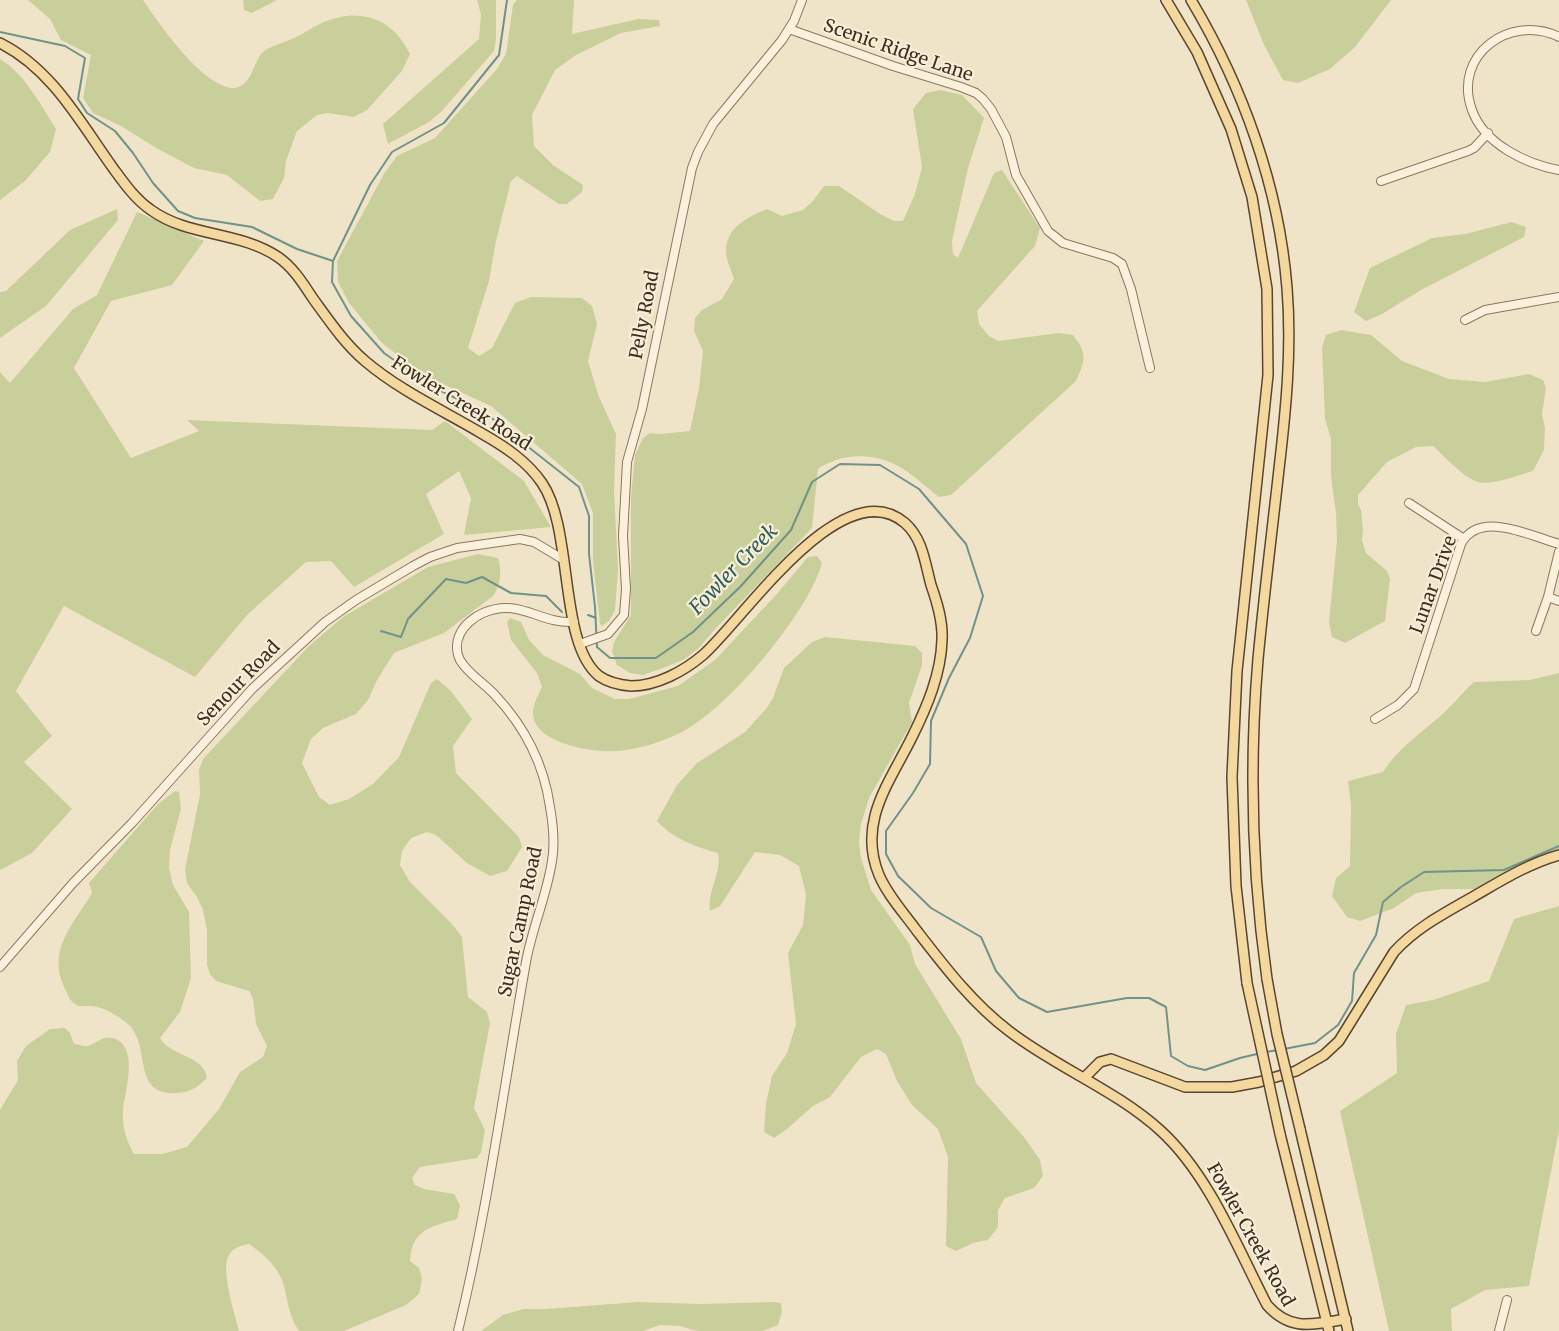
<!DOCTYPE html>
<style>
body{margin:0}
canvas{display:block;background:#f0e4c8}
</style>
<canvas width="1559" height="1331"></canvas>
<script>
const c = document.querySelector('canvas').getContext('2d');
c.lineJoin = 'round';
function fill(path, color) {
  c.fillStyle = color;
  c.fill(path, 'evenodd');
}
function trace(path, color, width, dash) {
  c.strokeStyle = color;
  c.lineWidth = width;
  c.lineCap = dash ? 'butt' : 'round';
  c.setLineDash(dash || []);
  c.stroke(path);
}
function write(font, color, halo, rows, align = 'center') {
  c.font = font + ' Merriweather,serif';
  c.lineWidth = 4.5;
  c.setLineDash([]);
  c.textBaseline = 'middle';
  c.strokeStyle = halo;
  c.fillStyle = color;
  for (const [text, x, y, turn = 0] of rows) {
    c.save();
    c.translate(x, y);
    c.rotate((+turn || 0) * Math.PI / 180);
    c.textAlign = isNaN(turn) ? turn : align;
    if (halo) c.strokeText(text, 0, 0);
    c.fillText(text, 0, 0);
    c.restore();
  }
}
const green = new Path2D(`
 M28,0H143C160,25 202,86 233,88C250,88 253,65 261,54C268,46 284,43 294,38C304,34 312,27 322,23C359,6 393,18 410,54L402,71L367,110L354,117L328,113L317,115L297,131L286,161L284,178L273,199L260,201L227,175L194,168L158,149L121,126L93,113L83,98L91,55L61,40L50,19Z
 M243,0H277L252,13L244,10Z
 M477,0H496V40L494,51L441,112L429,122L388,144L383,124L479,39L481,14Z
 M517,0H574L572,34L638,19L659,20L660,26L621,33L576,55L555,70L532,115L534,146L553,165L583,185L582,192L567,204H559L517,176L511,181L496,241L489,281L468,348L479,356L492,348L515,303L531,297L582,298L592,306L597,324L588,361L599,397L616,434L614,490L618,570L615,610L609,621L602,626L600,624L593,561V513L582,484L491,406L423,375L382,343L349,303L338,282L337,261L385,172L397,156L435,138L497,69L506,54L513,5Z
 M1246,0H1391L1355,47L1330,69L1298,83L1283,80L1264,45Z
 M0,59C25,74 41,105 56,129L50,152L25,181L0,200Z
 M940,90L962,95L984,118L968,168L952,241L953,254L958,258L994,173L1002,170L1040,228L1035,246L977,311L979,324L989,336L998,341L1059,333L1073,335C1088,354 1085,361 1076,381L951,495L939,497C926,487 913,474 898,466C874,452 840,453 818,469L812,528L716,628L699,648L683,660L663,668L643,675L630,673L617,665L612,651L614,642L631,615V497L635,455L643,438L650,433L660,434L690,431L699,388L703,351L694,331L695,318L702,310L722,299L734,279C731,270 726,260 726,251C726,227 748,217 767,209L782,216L803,210L813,201L824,186H839L880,214L894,221H903L915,194L922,167L913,109L926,93Z
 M117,209L118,220L46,306L0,338V292L6,291L70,230Z
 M137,212L204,241L172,285L111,301L74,368L131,458L199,431L187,420L432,430L445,421L524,481L551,527L464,535L471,498L459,471L426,494L444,534L354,587L331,561L306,562L248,614L195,677L64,606L16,691L52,736L24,762L72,809L32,853L0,870V372L10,383L73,309L97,295Z
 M1512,222L1526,227L1524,237L1421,290L1382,314L1366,321L1354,312L1370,268L1432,238L1465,234Z
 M1341,330L1371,335L1402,361L1449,379L1485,382L1529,374L1543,380L1546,388L1542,414L1545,428L1544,450L1533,471C1519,475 1491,486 1478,482C1463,477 1445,457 1433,446L1416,447L1387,462L1358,495V504L1361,510L1363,530L1362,540L1366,553L1387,571L1390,579L1385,621L1345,643L1332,637L1329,622L1337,540L1336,513L1331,476V439L1325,419L1322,347L1326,335Z
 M478,554L498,558C502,571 501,584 493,596L444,633L394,653L377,680L368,700L356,714L323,728L311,739L302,763L319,797L330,805L349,799L373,784L399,757L431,683L437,679L450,690L472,719L453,746L456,773L519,837L522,847L507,871L490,876L467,863L436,835L427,832L411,838L402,851L400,865L410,882L452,924L462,937L468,997L487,1012L490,1023L474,1108L485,1130L481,1152L477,1158L420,1167L412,1178L415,1185L424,1189L454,1194L460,1205L457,1219C431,1227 412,1229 410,1261L419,1268L422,1279L419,1294L406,1305L344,1331H299C285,1311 289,1292 279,1274C272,1261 260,1252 249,1244C242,1245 233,1248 229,1255C220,1270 235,1314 239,1331H0V1110L18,1080L17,1061L26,1046L50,1029L65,1028L70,1033L74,1044C78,1044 83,1047 87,1046C96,1044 103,1035 113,1038C140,1046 125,1091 123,1110C122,1126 126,1140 134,1154H162L187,1147L219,1109L240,1072L263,1057L267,1046L256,1024L253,999L249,991L216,981L210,974L207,965V930L203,910L197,897L187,883L185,870L200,794L199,770L203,759L309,646L343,617L428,567Z
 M817,556L822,563C809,612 726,712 678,734C660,742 637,750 617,751C595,753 533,744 533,713C533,704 538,695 542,687L537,673L511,640L507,622L510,618L521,622L529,640L543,655L580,674L592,688L615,699H629L678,686L715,660L775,596L808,557Z
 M825,637L915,646L922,653V665L909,703L912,722L869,798L861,824L859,842L861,858L871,890L910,945L915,964L961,1039L976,1083L1024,1137L1040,1160L1043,1176L1034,1188L1005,1198L998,1210V1227L988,1240L973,1243L956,1251L946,1246L948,1157L938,1129L912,1105L897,1081L886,1054L877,1049L861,1057L830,1097L813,1106L787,1129L774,1138L764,1132L766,1104L772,1076L787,1053L796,1024L788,953L803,925L806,895L799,866L780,855L755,852L720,906L710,911C707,891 722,873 718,853C696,847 673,839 657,821L677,785L697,763L745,732L766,709L773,698L784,668L812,642Z
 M1559,673V850L1526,863L1474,889H1443L1416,893L1394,908L1360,921L1347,917L1332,896L1336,878L1350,866L1351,805L1348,781L1383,772C1397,750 1417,736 1437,719C1450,708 1461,694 1474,682L1530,680Z
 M175,791L179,792L181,809L170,850L169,868L173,885L189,912L191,978L180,1012L160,1038C171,1057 204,1055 207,1078C197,1088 189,1093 175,1093C132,1095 151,1047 129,1025C122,1018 107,1009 97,1007C91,1005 85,1007 79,1006C71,1004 68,995 65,989C46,950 73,925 92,893L89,883L158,804Z
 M1559,906V1130L1529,1286L1485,1290L1451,1309L1452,1331H1389L1340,1111L1397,1073L1396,1034L1406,1005L1433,1000L1489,981L1514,919Z
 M638,1302L700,1304L774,1302L781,1303L782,1312L778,1325L763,1331H697L680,1326L660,1325L643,1331H481L503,1315L523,1309H546Z`);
const stream = new Path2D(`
 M507,0L499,55L444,123L392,152L370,185L333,261L332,282L351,316L384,353L431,386L484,412L579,487L589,516V554L595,607L597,647L610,658H656L693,632L741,586L791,530L812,482L840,464L880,465L919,489L966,544L983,596L970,638L949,678L931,721L930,764L913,793L886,831V854L898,876L931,908L981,937L996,971L1019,998L1047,1012L1127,998H1149L1166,1007L1171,1056L1188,1066L1205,1070L1240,1058L1261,1053
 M0,32L65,46L85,58L78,99L87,113L115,131L133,153L153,183L178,211L195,218L252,227L297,249L333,261
 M588,615L596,618
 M381,631L401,637L408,619L446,579L466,583L482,577L511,593L546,596L562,612
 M1284,1049L1315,1043L1338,1025L1352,1001L1354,973L1376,935L1383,902L1401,887L1424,872L1504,870L1559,846
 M1266,1052L1278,1050`);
const minor = new Path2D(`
 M789,29L893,66L961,87L976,93L983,99L991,109L1006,137L1016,175L1048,231L1063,243L1113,258L1122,264L1131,289L1150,368
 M1559,37C1510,13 1452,55 1472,110C1484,144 1526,164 1559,170
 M1381,181L1468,151L1474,148L1488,133
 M1465,320L1485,310L1559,297
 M1409,503L1464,539
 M1548,597L1559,601
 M1536,631L1548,597L1559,552
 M580,644L608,634L624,615L626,589L623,536L627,462L642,409L692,168L698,152L713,124L782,40L794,21L802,0
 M1375,719L1398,705L1414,689L1461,544C1479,509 1531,536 1559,544
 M0,967L73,883L132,823L252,689L325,622L356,600L413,566L430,557L457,548L520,539L534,542L564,560
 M458,1331C488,1209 504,1085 526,962C532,928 547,895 552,861C555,844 553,824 550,807C544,764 524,726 495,695C484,683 468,674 460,660C456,652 456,642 460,634C464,625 474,617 483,613C520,597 538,624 574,622
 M1499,1331L1507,1300`);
const major = new Path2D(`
 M1166,0L1197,52L1231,129L1252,197L1267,289L1268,375L1237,671L1232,777L1236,886L1247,983
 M1191,0C1243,87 1279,187 1287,288C1292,349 1286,409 1279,469C1272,532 1264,595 1258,659C1249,766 1252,873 1267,979
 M0,43C52,69 80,122 113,168C124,183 135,199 151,210C188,237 240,231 278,257C294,268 304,285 314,300C330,322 345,344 365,361C399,390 442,410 481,433C504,446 527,461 542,483C574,530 558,643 599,676C609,683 620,685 631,686C657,686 684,671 703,655C743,620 842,469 905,523C923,539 925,563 931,585C937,602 943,621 942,640C941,674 927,707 912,737C890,782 857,822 879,875C888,896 904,913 917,931C944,966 973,1004 1009,1031C1057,1068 1116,1090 1161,1131C1209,1175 1237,1247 1267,1305C1290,1331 1311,1325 1346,1319
 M1084,1078L1100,1062L1111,1059L1185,1087H1232L1259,1082L1296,1071L1324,1055L1339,1041L1394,952C1416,928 1443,914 1471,898C1499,882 1527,864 1559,855
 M1300,1129L1348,1331
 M1280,1134L1329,1331`);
const majorBridge = new Path2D(`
 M1267,979L1277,1034L1300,1129
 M1247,983L1280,1134`);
const streetNames = [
 ["Scenic Ridge Lane",898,51,19],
 ["Pelly Road",645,315,-79],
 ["Fowler Creek Road",461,404,32],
 ["Lunar Drive",1434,585,-70],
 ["Senour Road",239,684,-46],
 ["Sugar Camp Road",521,922,-78],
 ["Fowler Creek Road",1250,1235,61]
];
const waterNames = [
 ["Fowler Creek",734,570,-46]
];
fill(green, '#c9cf9b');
trace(stream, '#6f938a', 2);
trace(minor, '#8d765c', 10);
trace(major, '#5b4430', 12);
trace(minor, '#faf1dc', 8);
trace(major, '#f3d9a0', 9);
trace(majorBridge, '#5b4430', 12, []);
trace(majorBridge, '#f3d9a0', 9);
write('18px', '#3d2e20', '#f7eed8', streetNames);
write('italic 20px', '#2f5d5a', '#f7eed8', waterNames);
</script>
